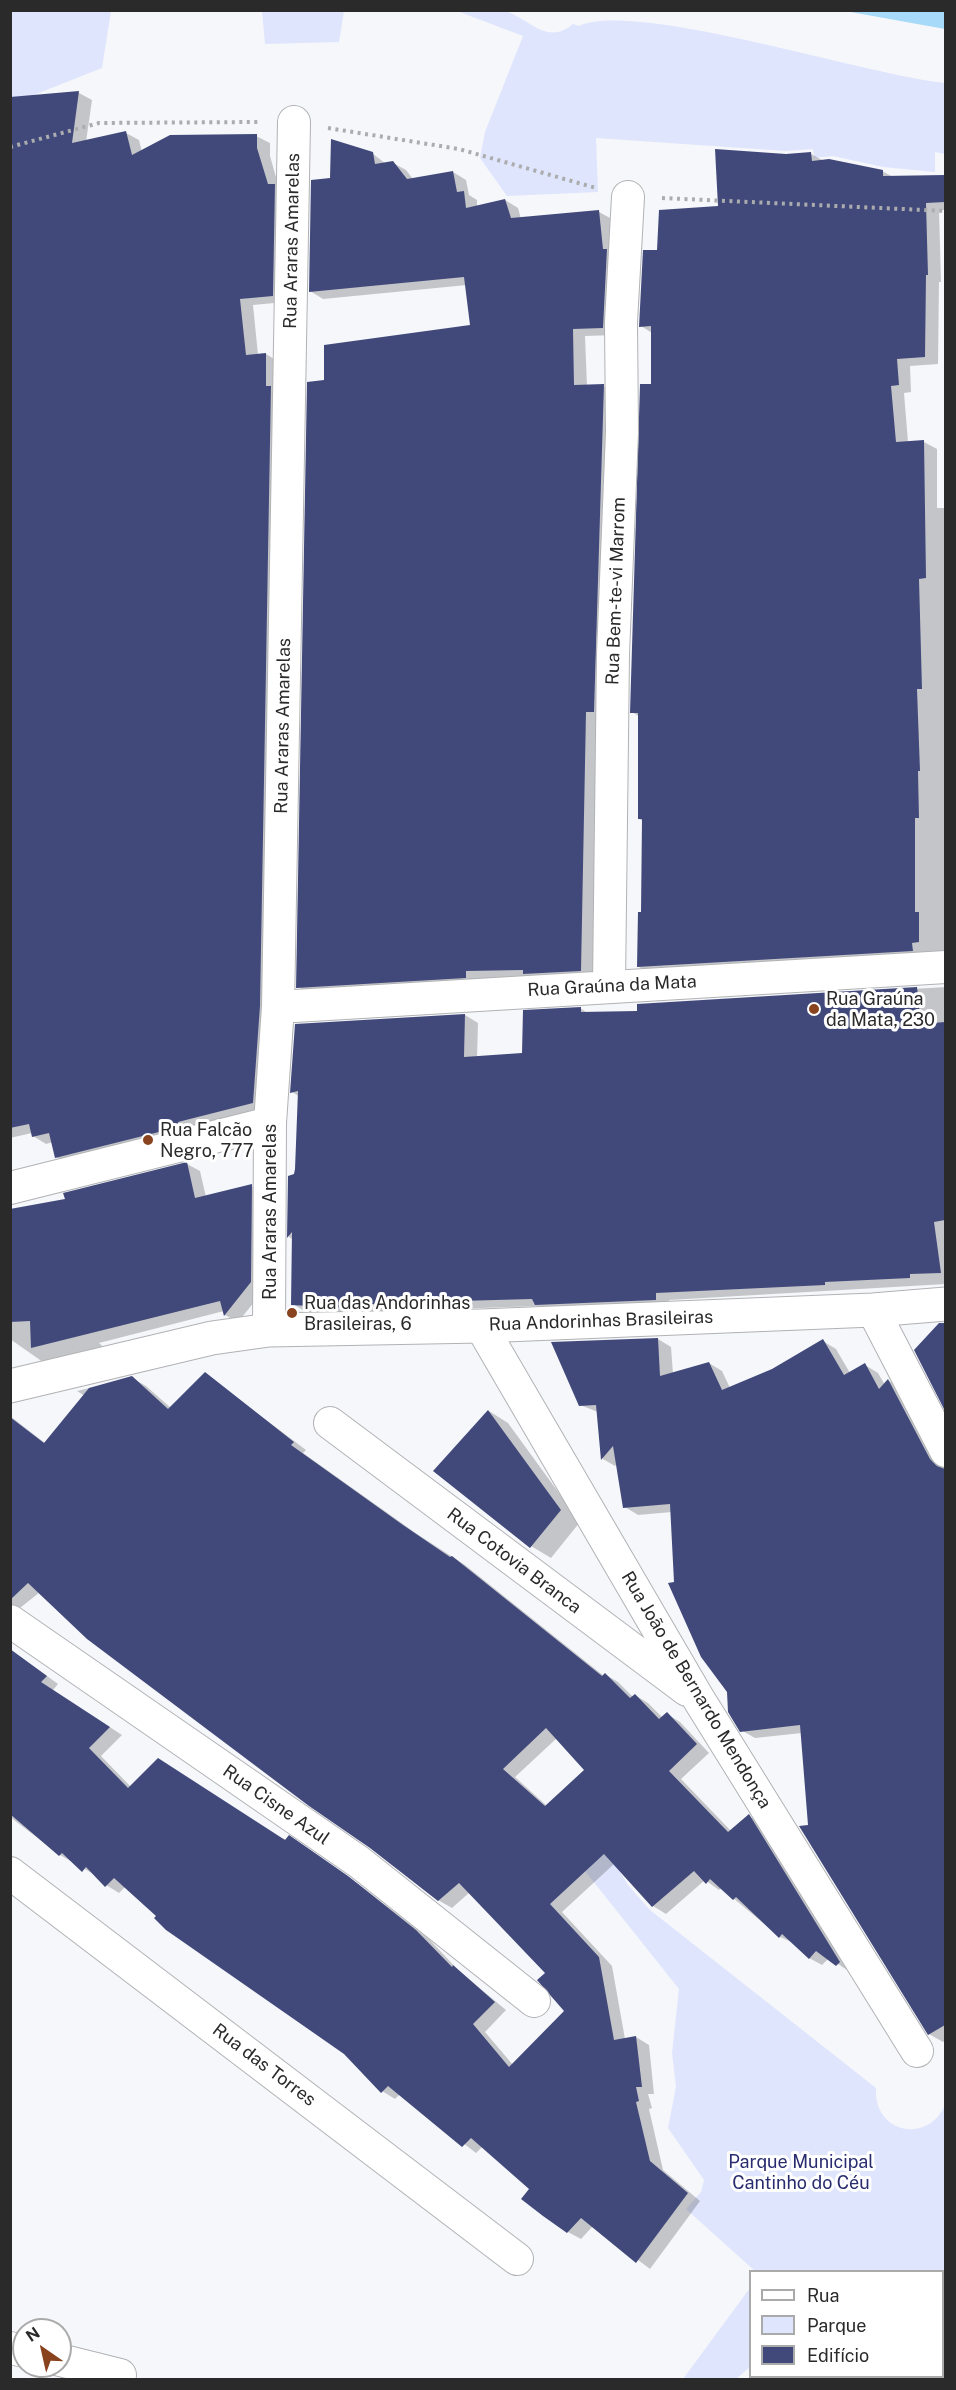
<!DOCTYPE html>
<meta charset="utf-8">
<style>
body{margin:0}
#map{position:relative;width:956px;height:2390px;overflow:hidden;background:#f6f7fa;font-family:"Public Sans",sans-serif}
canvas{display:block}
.frame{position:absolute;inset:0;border:12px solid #2a2a2b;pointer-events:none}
.legend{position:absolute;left:749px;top:2270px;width:195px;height:108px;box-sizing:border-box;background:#fff;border:2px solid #aaa;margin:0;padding:8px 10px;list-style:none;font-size:18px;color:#2a2a2b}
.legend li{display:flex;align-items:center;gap:12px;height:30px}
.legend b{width:30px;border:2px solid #aaa}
.north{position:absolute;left:12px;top:2318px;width:60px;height:60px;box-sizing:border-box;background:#fff;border:2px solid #aaa;border-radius:50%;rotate:326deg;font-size:16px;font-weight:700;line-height:24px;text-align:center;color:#2a2a2b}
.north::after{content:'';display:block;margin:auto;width:21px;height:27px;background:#89431e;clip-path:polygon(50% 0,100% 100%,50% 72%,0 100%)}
</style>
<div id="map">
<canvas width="956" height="2390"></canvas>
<div class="frame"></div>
<ul class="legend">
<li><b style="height:8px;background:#fff"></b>Rua</li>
<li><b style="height:16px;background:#dfe5fd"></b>Parque</li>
<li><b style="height:16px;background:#41497b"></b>Edifício</li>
</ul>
<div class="north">N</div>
</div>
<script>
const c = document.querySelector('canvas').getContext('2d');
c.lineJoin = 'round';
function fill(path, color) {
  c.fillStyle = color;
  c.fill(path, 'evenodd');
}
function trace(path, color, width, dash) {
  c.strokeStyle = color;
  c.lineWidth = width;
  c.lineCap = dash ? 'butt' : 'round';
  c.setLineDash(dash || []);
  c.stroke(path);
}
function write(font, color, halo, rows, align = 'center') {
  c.font = font + ' "Public Sans",sans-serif';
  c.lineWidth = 6;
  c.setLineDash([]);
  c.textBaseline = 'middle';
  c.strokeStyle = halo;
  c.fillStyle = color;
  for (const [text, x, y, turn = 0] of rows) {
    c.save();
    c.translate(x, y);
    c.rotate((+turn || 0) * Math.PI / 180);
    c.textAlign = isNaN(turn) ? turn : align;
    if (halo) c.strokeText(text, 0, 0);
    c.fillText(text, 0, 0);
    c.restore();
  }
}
const green = new Path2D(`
 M11,11H111L102,68L11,104Z
 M262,11H344L339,42L265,44Z
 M457,11C472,10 490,7 505,11C530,19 547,46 573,24L579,26C637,0 868,76 945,83V154L935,152V172L883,167L833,156L814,158L813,149L786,151L596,138L598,192L507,196L480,158L485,132L523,36Z
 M601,1839L628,1885L650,1910L876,2088C873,2134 929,2144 945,2105L946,2315L943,2317L942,2272L755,2271L686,2209L701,2192L704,2180L668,2128L676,2087L672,2053L679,1989L577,1861Z
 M750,2288V2367L736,2379H683Z`);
const water = new Path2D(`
 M845,11H945V29Z`);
const shadow = new Path2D(`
 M79,93L92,100L86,142L126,133L139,140L142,152L256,136L270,143V156L279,188L285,302L253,305L258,355L266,354L279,362L266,1110L69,1165L56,1157L53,1142L46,1144L33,1136L32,1133L10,1138V109L13,98Z
 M372,153L386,164L393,163L406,170L413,179L453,172L466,180L469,195L477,200V207L505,200L518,208L521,219L599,212L612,219L616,335L585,336L587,386H603L616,393L594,978H479V984L311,994L298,987L326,382L471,326L467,285L323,299L310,291L331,180Z
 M811,154L824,161L882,171L893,177H946V210H939L941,282H939L938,364L910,366L911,392L904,393L908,442H924L937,449V508H946V957L652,974L639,967L643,914V821L639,819L640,717L632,712L652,385V333L641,326L659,252L786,156Z
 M946,987V1284L669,1300V1307L550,1312L540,1306L361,1312V1315L306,1312L293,1304L294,1240L289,1237V1177L296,1175L300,1097L292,1092L465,1015L478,1023L477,1058L524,1054L580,1008L589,1014L639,1013V1005Z
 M187,1164L200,1171L206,1197L251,1186L264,1193V1290L238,1322L225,1315L224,1311L99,1343L110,1353L50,1367L10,1339V1212L66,1201Z
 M946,1336V1410L916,1351L927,1339Z
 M658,1339L671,1347L673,1374L709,1363L722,1371L730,1388L773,1370L823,1341L836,1349L850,1373L865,1365L878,1373L885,1385L889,1381L902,1388L946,1470V2040L943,2042L929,2034L810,1826L802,1733L755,1738L741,1730L728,1692L676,1584L672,1512L638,1515L625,1507L617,1464L615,1466L603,1459L598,1412L580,1405Z
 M205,1374L306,1450L303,1453L417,1534L465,1565L604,1676L606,1675L618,1682L633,1697L635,1695L648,1703L663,1718L667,1714L680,1722L709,1753L681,1779L731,1831L749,1816L762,1823L850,1972L829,1958L822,1965L809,1958L794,1943L780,1937L721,1888L719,1890L705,1880L666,1914L653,1906L614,1864L562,1912L612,1966L625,2039L636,2037L649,2045L654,2094H648L652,2108L649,2109L663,2170L700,2201L650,2269L593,2226L581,2239L568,2232L531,2189L483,2146L476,2153L400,2094L395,2099L382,2091L345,2053L158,1916L126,1886L119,1893L106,1885L97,1876L60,1855L10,1817V1649L58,1684L53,1690L122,1735L101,1756L131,1787L302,1845L361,1886L429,1939L459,1971L506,2010L485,2032L513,2065L566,2011L547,1973L470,1892L452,1908L438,1900L40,1592L10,1616V1416L45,1443L85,1396L77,1391L132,1378L146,1386L171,1408ZM557,1738L586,1770L547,1806L515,1777Z
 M489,1411L508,1423L580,1522L551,1558L531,1546Z`);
const building = new Path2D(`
 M79,91L72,143L126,131L132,155L170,135L257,134V148L268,184H275L273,296L240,299L246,355L266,353V386H271L260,1006L253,1103L178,1122L179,1127L55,1158L49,1133L32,1137L29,1124L10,1128V97Z
 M331,139L373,152L375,164L393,161L407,179L453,171L457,192L464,191L466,208L505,199L511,218L599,210L603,249H607L603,328L573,329L574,385L604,384L594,712H586L581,971L523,974V970L466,971V978L296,988L307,382L324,380V345L470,325L464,277L309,292L311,180L330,178Z
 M715,149L786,154L811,152L812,161L829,159L883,170V176L945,175V202L926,203L928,275H926L925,357L897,359L899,385L891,386L896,442L924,440L926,578L919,579L922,689H917L920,771H918L919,818H915V912H919V942L912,943L913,951L637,967L638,912H641L642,819H638V713H630L640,384H651V326L639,327L643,250H657L659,210L718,206Z
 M917,987L921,1024L945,1022V1220L934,1222L941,1273L910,1274V1278L825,1282V1285L656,1293V1300L535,1305L532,1299L459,1301L348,1305V1308L291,1305L292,1232L287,1238L288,1176L294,1174L295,1169L298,1091L290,1093L295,1024L465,1014L464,1057L522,1053L523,1010L581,1007V1012L637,1011V1004Z
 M187,1162L195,1198L252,1184L251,1282L224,1316L220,1301L31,1348L30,1321L10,1322V1209L65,1199L63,1193Z
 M939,1323H945V1411L914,1350Z
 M658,1338L660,1376L709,1362L722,1390L772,1369L823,1339L844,1375L865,1363L879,1389L888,1379L930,1459L937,1466L945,1469V2025L928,2035L799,1826L808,1825L800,1725L740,1732L728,1712L727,1692L701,1657L668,1583L674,1582L670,1504L623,1508L613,1446L601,1460L596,1405L579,1406L551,1342Z
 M205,1372L294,1442L291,1445L403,1525L450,1557L452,1556L602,1676L605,1673L630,1698L635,1694L659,1719L667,1712L697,1744L669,1771L728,1832L749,1814L840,1962L836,1966L816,1951L809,1959L782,1934L779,1938L736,1897L733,1900L710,1879L706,1884L694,1871L652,1907L604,1854L550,1904L599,1957L614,2040L636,2036L642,2087H636L639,2101L636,2102L650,2161L688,2193L636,2263L581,2218L567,2233L543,2216L521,2199L529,2189L471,2138L462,2147L388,2086L381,2093L344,2054L166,1930L154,1918L156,1916L114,1878L105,1887L86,1867L82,1872L62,1853L59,1856L10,1814V1649L47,1676L41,1682L110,1727L89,1748L128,1788L158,1758L285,1840L289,1835L348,1876L416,1930L452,1967L453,1965L495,2002L473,2024L509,2067L564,2011L537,1980L545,1973L459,1883L438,1901L370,1848L309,1806L87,1639L28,1583L10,1600V1417L44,1443L89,1388L132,1376L168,1409ZM546,1728L584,1770L545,1806L503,1769Z
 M488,1410L561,1510L530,1548L433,1471Z`);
const path = new Path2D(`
 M328,128L459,149L596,188
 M10,147L99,123L258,122
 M662,198L946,211`);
const street = new Path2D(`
 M609,985L613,654L622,432L621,322L628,197
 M278,1007L946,967
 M10,1188L270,1123
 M873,1310L946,1451
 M481,1326L698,1698L917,2051
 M269,1330L270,1123L278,1007L294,122
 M330,1423L687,1690
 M10,1621L359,1862L534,2001
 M10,1873L517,2259
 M10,2348L24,2351
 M60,2360L120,2375`);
const secondary = new Path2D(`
 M10,1386L212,1338L269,1330L481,1326L873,1310L946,1304`);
const markers = [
 [814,1009,6,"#89431e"],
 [148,1140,6,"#89431e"],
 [292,1313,6,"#89431e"]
];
const streetNames = [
 ["Rua Araras Amarelas",292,241,-89],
 ["Rua Bem-te-vi Marrom",616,591,-88],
 ["Rua Araras Amarelas",283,726,-89],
 ["Rua Graúna da Mata",612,986,-3],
 ["Rua Araras Amarelas",270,1212,-90],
 ["Rua Andorinhas Brasileiras",601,1321,-2],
 ["Rua Cotovia Branca",514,1561,37],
 ["Rua João de Bernardo Mendonça",696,1690,59],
 ["Rua Cisne Azul",276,1805,35],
 ["Rua das Torres",264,2065,37]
];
const poiNames = [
 ["Rua Graúna",826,999],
 ["da Mata, 230",826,1020],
 ["Rua Falcão",160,1130],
 ["Negro, 777",160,1151],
 ["Rua das Andorinhas",304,1303],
 ["Brasileiras, 6",304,1324]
];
const parkNames = [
 ["Parque Municipal",801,2162],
 ["Cantinho do Céu",801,2183]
];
fill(green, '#dfe5fd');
fill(water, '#a7daf8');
fill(shadow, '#0003');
fill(building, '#41497b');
trace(street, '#b1b2b5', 34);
trace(secondary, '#b1b2b5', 35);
trace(path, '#abacae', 4, [3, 4.5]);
trace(street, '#fff', 32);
trace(secondary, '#fff', 33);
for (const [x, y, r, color] of markers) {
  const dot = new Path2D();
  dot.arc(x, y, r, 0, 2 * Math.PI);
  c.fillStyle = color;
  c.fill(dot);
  trace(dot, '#fff', 2);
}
write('18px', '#2a2a2b', '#fff', streetNames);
write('18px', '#2a2a2b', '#fff', poiNames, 'left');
write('18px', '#292d70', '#fff', parkNames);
</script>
